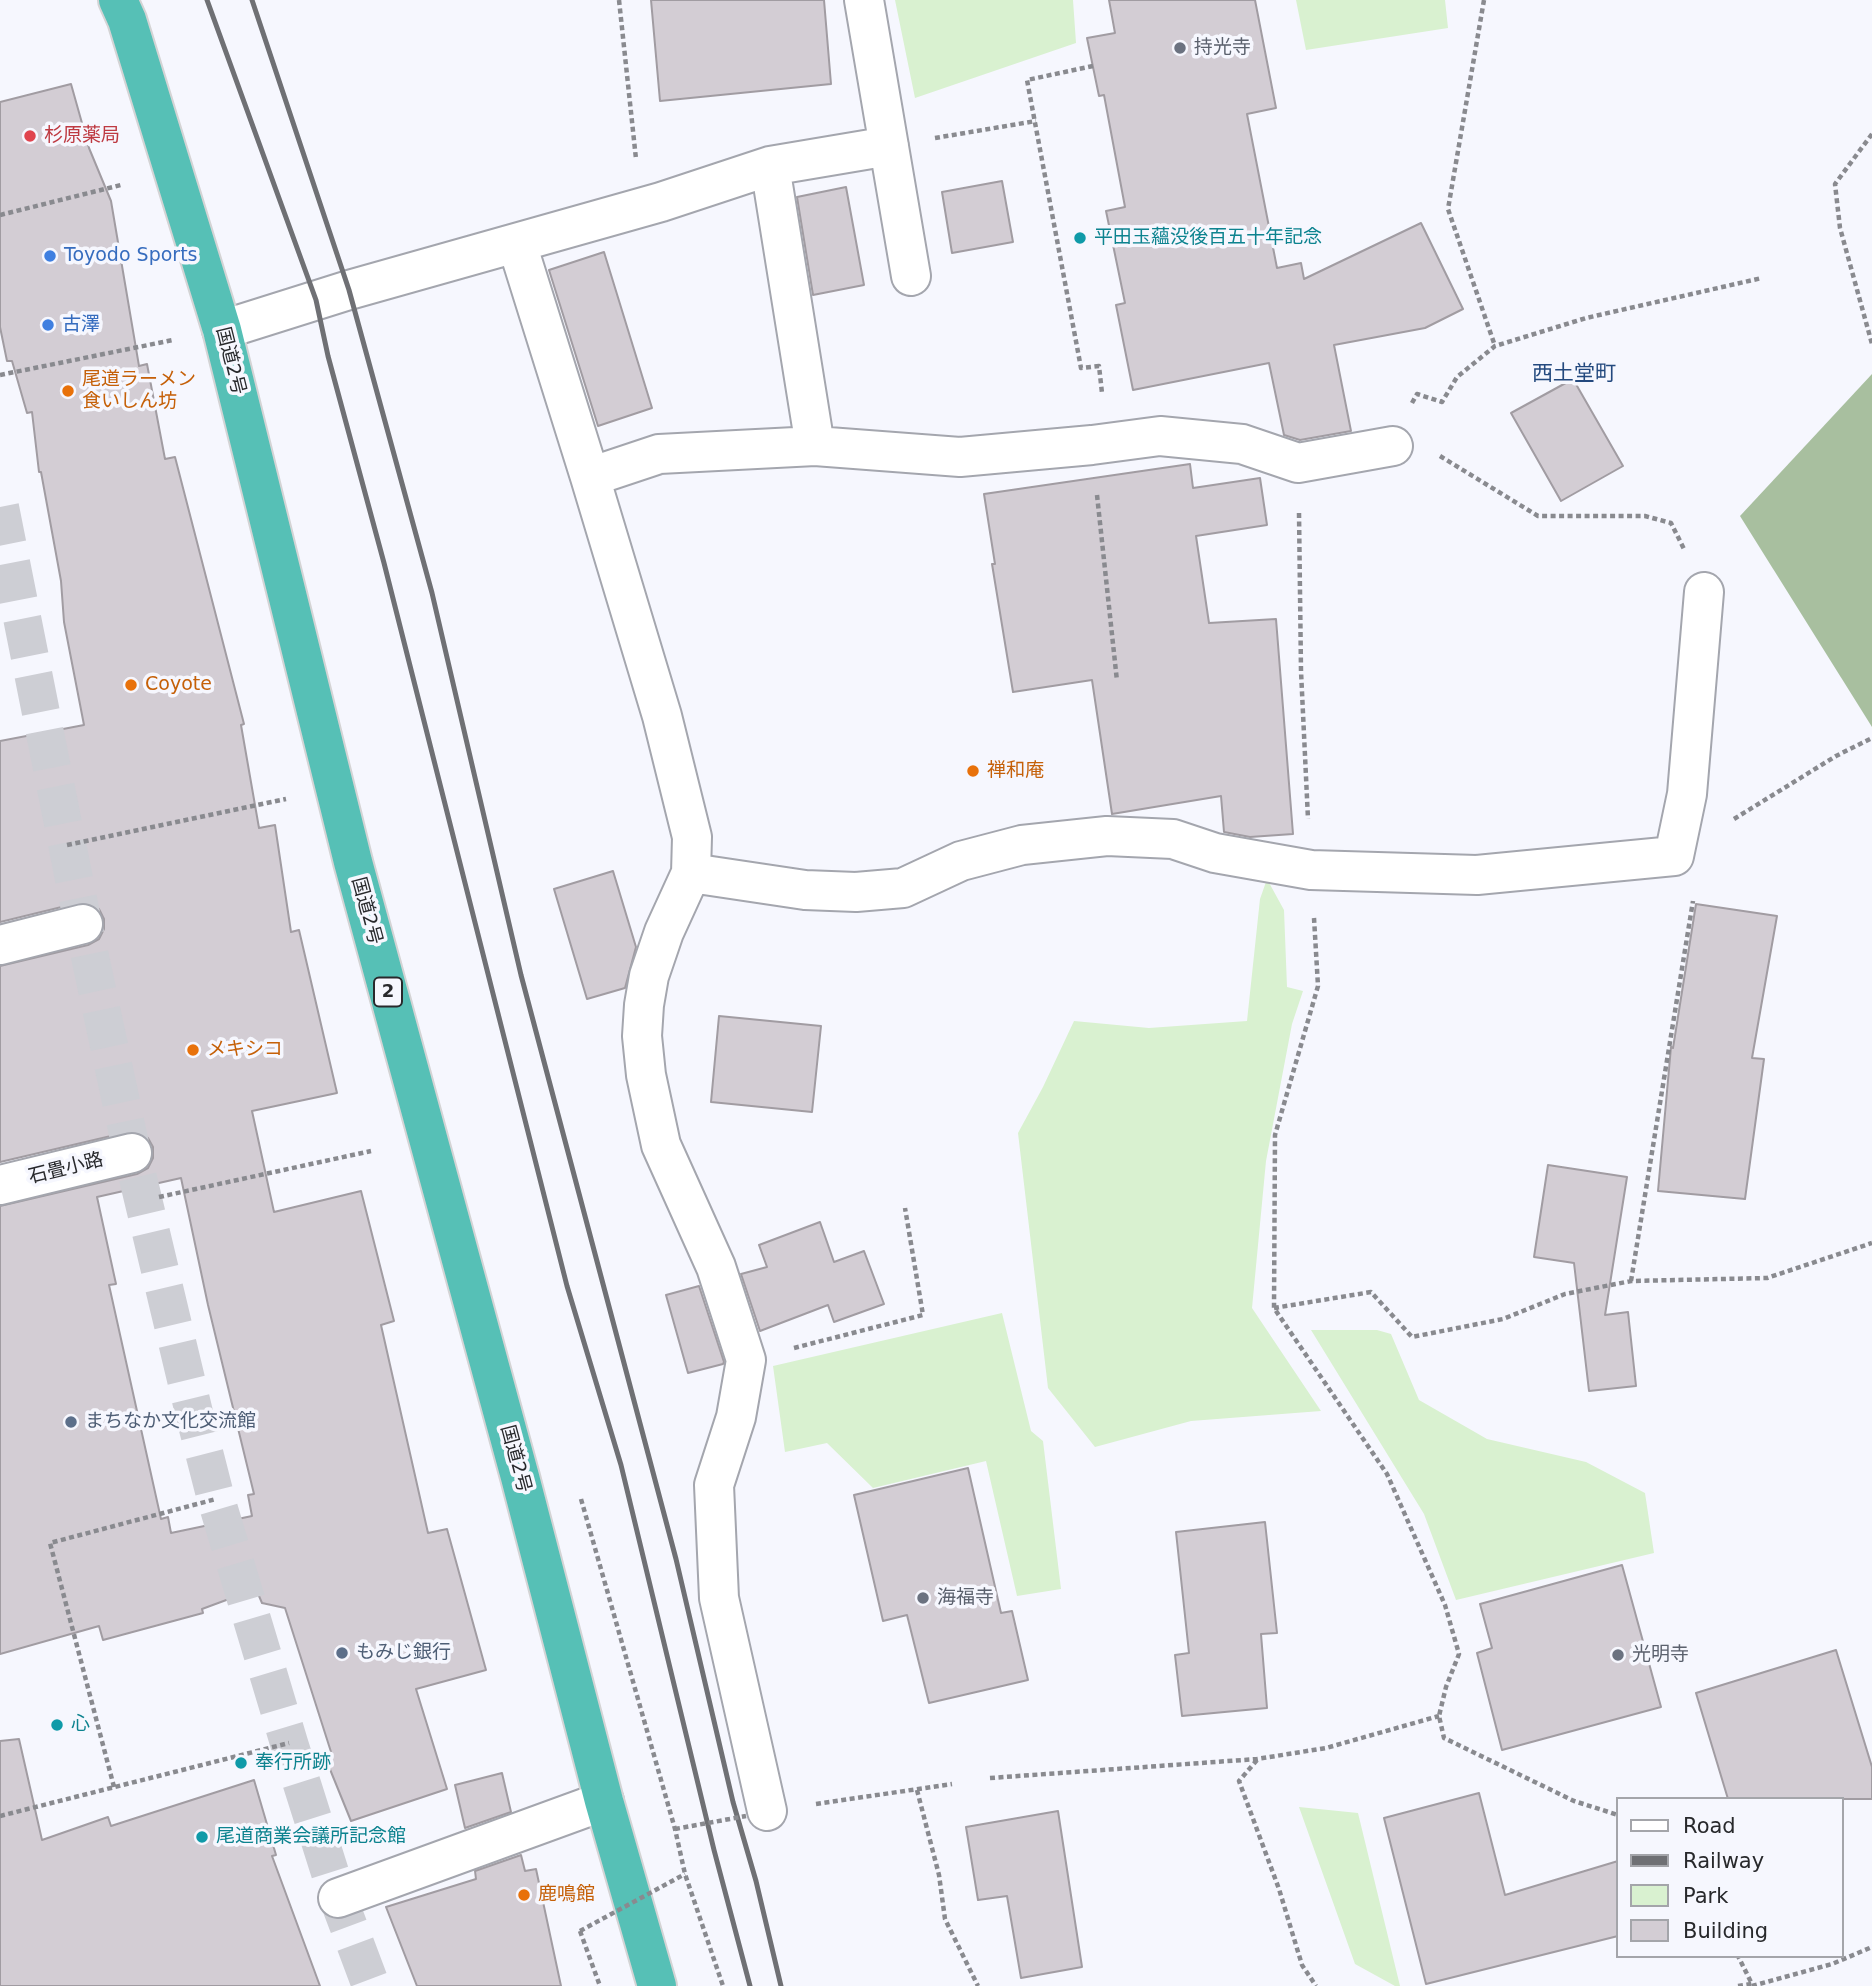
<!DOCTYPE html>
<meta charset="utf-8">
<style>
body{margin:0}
#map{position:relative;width:1872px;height:1986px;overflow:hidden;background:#f6f7fe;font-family:"DejaVu Sans",sans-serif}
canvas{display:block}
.legend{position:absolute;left:1616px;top:1797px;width:228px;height:161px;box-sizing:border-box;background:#f6f7fe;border:2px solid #a4a5aa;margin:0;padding:9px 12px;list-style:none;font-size:21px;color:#28292c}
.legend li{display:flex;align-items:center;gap:14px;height:35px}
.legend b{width:35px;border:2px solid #a4a5aa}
</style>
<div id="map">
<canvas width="1872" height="1986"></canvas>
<ul class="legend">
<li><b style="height:9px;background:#fff"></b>Road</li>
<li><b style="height:9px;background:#6f7074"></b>Railway</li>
<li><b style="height:19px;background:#d9f1d0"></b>Park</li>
<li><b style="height:19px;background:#d3cdd4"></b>Building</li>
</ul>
</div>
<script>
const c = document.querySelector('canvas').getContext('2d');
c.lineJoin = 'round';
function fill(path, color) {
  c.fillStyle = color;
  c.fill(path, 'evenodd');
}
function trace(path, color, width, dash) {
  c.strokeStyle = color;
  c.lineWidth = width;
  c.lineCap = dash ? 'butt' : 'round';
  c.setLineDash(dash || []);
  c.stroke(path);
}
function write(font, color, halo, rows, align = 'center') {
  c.font = font + ' "DejaVu Sans","Noto Sans JP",sans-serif';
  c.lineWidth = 7;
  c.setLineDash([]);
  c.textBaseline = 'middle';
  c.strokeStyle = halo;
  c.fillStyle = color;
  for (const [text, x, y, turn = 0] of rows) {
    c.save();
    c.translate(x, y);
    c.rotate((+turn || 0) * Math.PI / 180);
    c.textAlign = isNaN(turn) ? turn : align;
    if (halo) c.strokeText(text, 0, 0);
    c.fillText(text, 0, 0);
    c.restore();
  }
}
const green = new Path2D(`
 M895,0H1073L1076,43L915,98Z
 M1296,0H1445L1448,28L1306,50Z
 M1267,879L1284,910L1287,987L1303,991L1292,1024L1266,1161L1252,1308L1321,1411L1191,1421L1095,1447L1048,1388L1018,1133L1043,1087L1074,1021L1149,1028L1247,1021L1260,899Z
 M1002,1313L1031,1431L1043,1441L1061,1589L1017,1596L986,1461L873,1488L827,1443L785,1452L773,1366Z
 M1311,1330H1377L1391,1334L1419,1400L1487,1439L1586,1462L1645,1493L1654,1553L1456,1600L1424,1514Z
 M1299,1807L1358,1813L1400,1986H1395L1355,1964Z`);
const forest = new Path2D(`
 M1872,374V727L1740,516Z`);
const building = new Path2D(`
 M651,0H824L831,84L660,101Z
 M1109,0H1255L1276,108L1247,114L1277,268L1301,263L1304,279L1421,223L1463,309L1425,328L1334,345L1351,431L1300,440L1284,435L1269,363L1133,390L1116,305L1125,303L1106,211L1125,207L1104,95L1099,96L1087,38L1115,33Z
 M71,84L89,148L111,201L139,366L147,364L165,459L175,457L244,724L241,725L259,828L275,825L291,932L299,930L337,1093L252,1111L274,1212L361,1191L394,1321L381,1325L428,1533L447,1529L486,1670L416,1689L447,1789L351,1821L325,1757L332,1755L285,1608L262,1603L256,1589L202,1609L203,1613L103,1640L99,1626L0,1654V1206L137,1174L148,1168L153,1158V1147L148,1138L139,1132H128L0,1162V966L88,945L99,939L104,929V919L99,909L88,903H78L0,922V741L84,725L64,622L61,581L41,472H39L32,412L27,413L12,361H7L0,327V102ZM181,1178L208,1305L254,1494L248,1495L252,1516L171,1533L168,1517L161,1519L109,1285L116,1284L97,1197Z
 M1002,181L1013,242L952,253L942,192Z
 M846,187L864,285L813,295L797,197Z
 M604,252L652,408L598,426L549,270Z
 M1573,379L1623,466L1561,501L1511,413Z
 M1190,464L1193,488L1260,478L1267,525L1196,536L1209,623L1276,619L1293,834L1250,837L1224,832L1221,796L1112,814L1092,680L1013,692L992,564H995L984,494Z
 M613,871L636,947L625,988L587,999L554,889Z
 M1696,904L1777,916L1752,1058L1764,1059L1745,1199L1658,1191L1671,1047L1673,1048Z
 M719,1016L821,1026L812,1112L711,1102Z
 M1548,1165L1627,1177L1605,1315L1628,1312L1636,1386L1589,1391L1574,1263L1534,1257Z
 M820,1222L834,1262L864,1251L884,1304L834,1322L828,1305L760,1331L741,1274L767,1267L759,1245Z
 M699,1286L724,1362L723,1364L688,1373L666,1295Z
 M968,1468L1001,1613L1012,1611L1028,1680L929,1703L907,1615L883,1621L854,1495Z
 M1265,1522L1277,1633L1261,1634L1267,1708L1182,1716L1175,1655L1189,1653L1176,1532Z
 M1622,1565L1661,1707L1502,1750L1477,1653L1492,1648L1480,1604Z
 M1836,1650L1872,1767V1799H1728L1696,1693Z
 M19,1739L42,1840L108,1817L111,1826L254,1780L276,1855L272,1856L320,1986H0V1741Z
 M502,1773L511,1812L465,1828L455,1785Z
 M1479,1793L1505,1895L1618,1861V1936L1426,1984L1384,1818Z
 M1058,1811L1082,1967L1021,1978L1007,1896L978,1900L966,1827Z
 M521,1855L525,1871L536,1869L561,1986H417L386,1907L476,1879L475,1871Z`);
const minorTunnel = new Path2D(`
 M0,507L83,924L132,1153L195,1417L216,1499L289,1743L338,1898L371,1986`);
const path = new Path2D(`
 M619,0L636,159
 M1484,0L1448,209L1495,346
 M1093,66L1027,80L1081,368L1099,366L1102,393
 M1872,134L1835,184L1840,228L1872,344
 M935,138L1036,121
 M0,215L121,185
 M0,375L173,340
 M1412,403L1417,394L1442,402L1457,377L1495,346L1586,318L1762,278
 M1440,456L1538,516H1645L1671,523L1684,549
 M1097,495L1117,681
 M1299,513L1301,671L1308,819
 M1734,819L1836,756L1872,738
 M67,845L286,799
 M1314,918L1318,986L1275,1135L1274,1308L1387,1474L1445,1605L1459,1654L1446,1687L1439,1716L1444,1738L1574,1801L1618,1815
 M159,1197L371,1151
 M1631,1281L1693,901
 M1274,1308L1371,1292L1412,1337L1503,1319L1565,1294L1631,1281L1767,1278L1872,1243
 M794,1348L923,1315L905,1208
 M581,1499L675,1829L685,1874L723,1986
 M1257,1760L1239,1781L1279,1889L1302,1965L1316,1986
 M990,1778L1257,1759L1326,1748L1439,1716
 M114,1787L50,1543L216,1499
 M917,1790L939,1875L945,1919L978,1986
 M816,1804L952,1784
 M0,1816L289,1743
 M580,1931L600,1986
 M1738,1986L1752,1984L1738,1956
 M1752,1986L1832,1964L1872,1947`);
const minor = new Path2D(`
 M864,0L911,276
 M770,166L815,446
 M517,244L590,477
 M222,330L349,290L661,202L770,166L889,146
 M691,873L805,890L856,892L903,888L961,861L1022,845L1107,836L1173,839L1215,853L1311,870L1477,875L1674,856L1687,794L1704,592
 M0,945L83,924
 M0,1185L132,1153
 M767,1811L719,1598L714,1485L736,1417L746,1360L716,1267L661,1145L646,1075L642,1036L644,1005L649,976L664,932L691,873L692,837L662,716L590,477L659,454L815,446L960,457L1092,445L1160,436L1242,444L1298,463L1393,446
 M338,1898L604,1801`);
const highway = new Path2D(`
 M118,0L127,20L222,330L353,862L520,1477L604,1801L657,1986`);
const rail = new Path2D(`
 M207,0L316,300L328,356L384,563L567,1286L621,1465L714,1850L750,1986
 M252,0L349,290L432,593L521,975L676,1559L733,1802L756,1881L781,1986`);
const pathBridge = new Path2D(`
 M675,1829L746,1816
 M580,1931L685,1874`);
const markers = [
 [1180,48,7,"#6b7280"],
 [30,136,7,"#e0444e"],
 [1080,238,7,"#0f9aa8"],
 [50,256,7,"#3f7fe0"],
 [48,325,7,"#3f7fe0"],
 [68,391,7,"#e8710a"],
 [131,685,7,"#e8710a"],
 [973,771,7,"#e8710a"],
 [193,1050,7,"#e8710a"],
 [71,1422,7,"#5c6f8a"],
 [923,1598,7,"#6b7280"],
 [342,1653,7,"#5c6f8a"],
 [1618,1655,7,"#6b7280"],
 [57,1725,7,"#0f9aa8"],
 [241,1763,7,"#0f9aa8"],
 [202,1837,7,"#0f9aa8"],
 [524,1895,7,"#e8710a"]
];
const shields = [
 [388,992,28]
];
const shieldNames = [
 ["2",388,992]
];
const worshipNames = [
 ["持光寺",1194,48],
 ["海福寺",937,1598],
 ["光明寺",1632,1655]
];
const healthNames = [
 ["杉原薬局",44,136]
];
const cultureNames = [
 ["平田玉蘊没後百五十年記念",1094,238],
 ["心",71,1725],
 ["奉行所跡",255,1763],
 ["尾道商業会議所記念館",216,1837]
];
const shopNames = [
 ["Toyodo Sports",64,256],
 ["古澤",62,325]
];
const streetNames = [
 ["国道2号",230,361,76],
 ["国道2号",366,911,75],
 ["石畳小路",66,1169,-14],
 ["国道2号",515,1459,75]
];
const foodNames = [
 ["尾道ラーメン",82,380],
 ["食いしん坊",82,402],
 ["Coyote",145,685],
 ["禅和庵",987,771],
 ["メキシコ",207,1050],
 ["鹿鳴館",538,1895]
];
const serviceNames = [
 ["まちなか文化交流館",85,1422],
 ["もみじ銀行",356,1653]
];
const neighbourhoodNames = [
 ["西土堂町",1574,375]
];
fill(green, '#d9f1d0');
fill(forest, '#a8bf9f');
fill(building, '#d3cdd4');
trace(building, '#a19ca2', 2);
trace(minorTunnel, '#cdced4', 38, [38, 19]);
trace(minor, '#a4a6ae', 42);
trace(highway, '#d4d4d5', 42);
trace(path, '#898a8f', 4.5, [5, 3.5]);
trace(minor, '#fff', 38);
trace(highway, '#56c0b6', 38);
trace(rail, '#6f7074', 5);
trace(pathBridge, '#898a8f', 4.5, [5, 3.5]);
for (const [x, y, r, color] of markers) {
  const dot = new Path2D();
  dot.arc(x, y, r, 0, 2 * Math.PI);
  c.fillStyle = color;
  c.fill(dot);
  trace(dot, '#f6f7fe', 2.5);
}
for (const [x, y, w] of shields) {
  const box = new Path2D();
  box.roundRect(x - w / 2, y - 14.5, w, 29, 5);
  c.fillStyle = '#f6f7fe';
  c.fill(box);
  trace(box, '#28292c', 2);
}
write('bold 18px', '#28292c', null, shieldNames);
write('19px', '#5b616d', '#f6f7fe', worshipNames, 'left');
write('19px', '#be3a42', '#f6f7fe', healthNames, 'left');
write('19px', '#0d838f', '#f6f7fe', cultureNames, 'left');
write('19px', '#366cbe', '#f6f7fe', shopNames, 'left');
write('19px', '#28292c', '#f6f7fe', streetNames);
write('19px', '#c56008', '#f6f7fe', foodNames, 'left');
write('19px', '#4e5e75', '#f6f7fe', serviceNames, 'left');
write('21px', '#23497e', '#f6f7fe', neighbourhoodNames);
</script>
